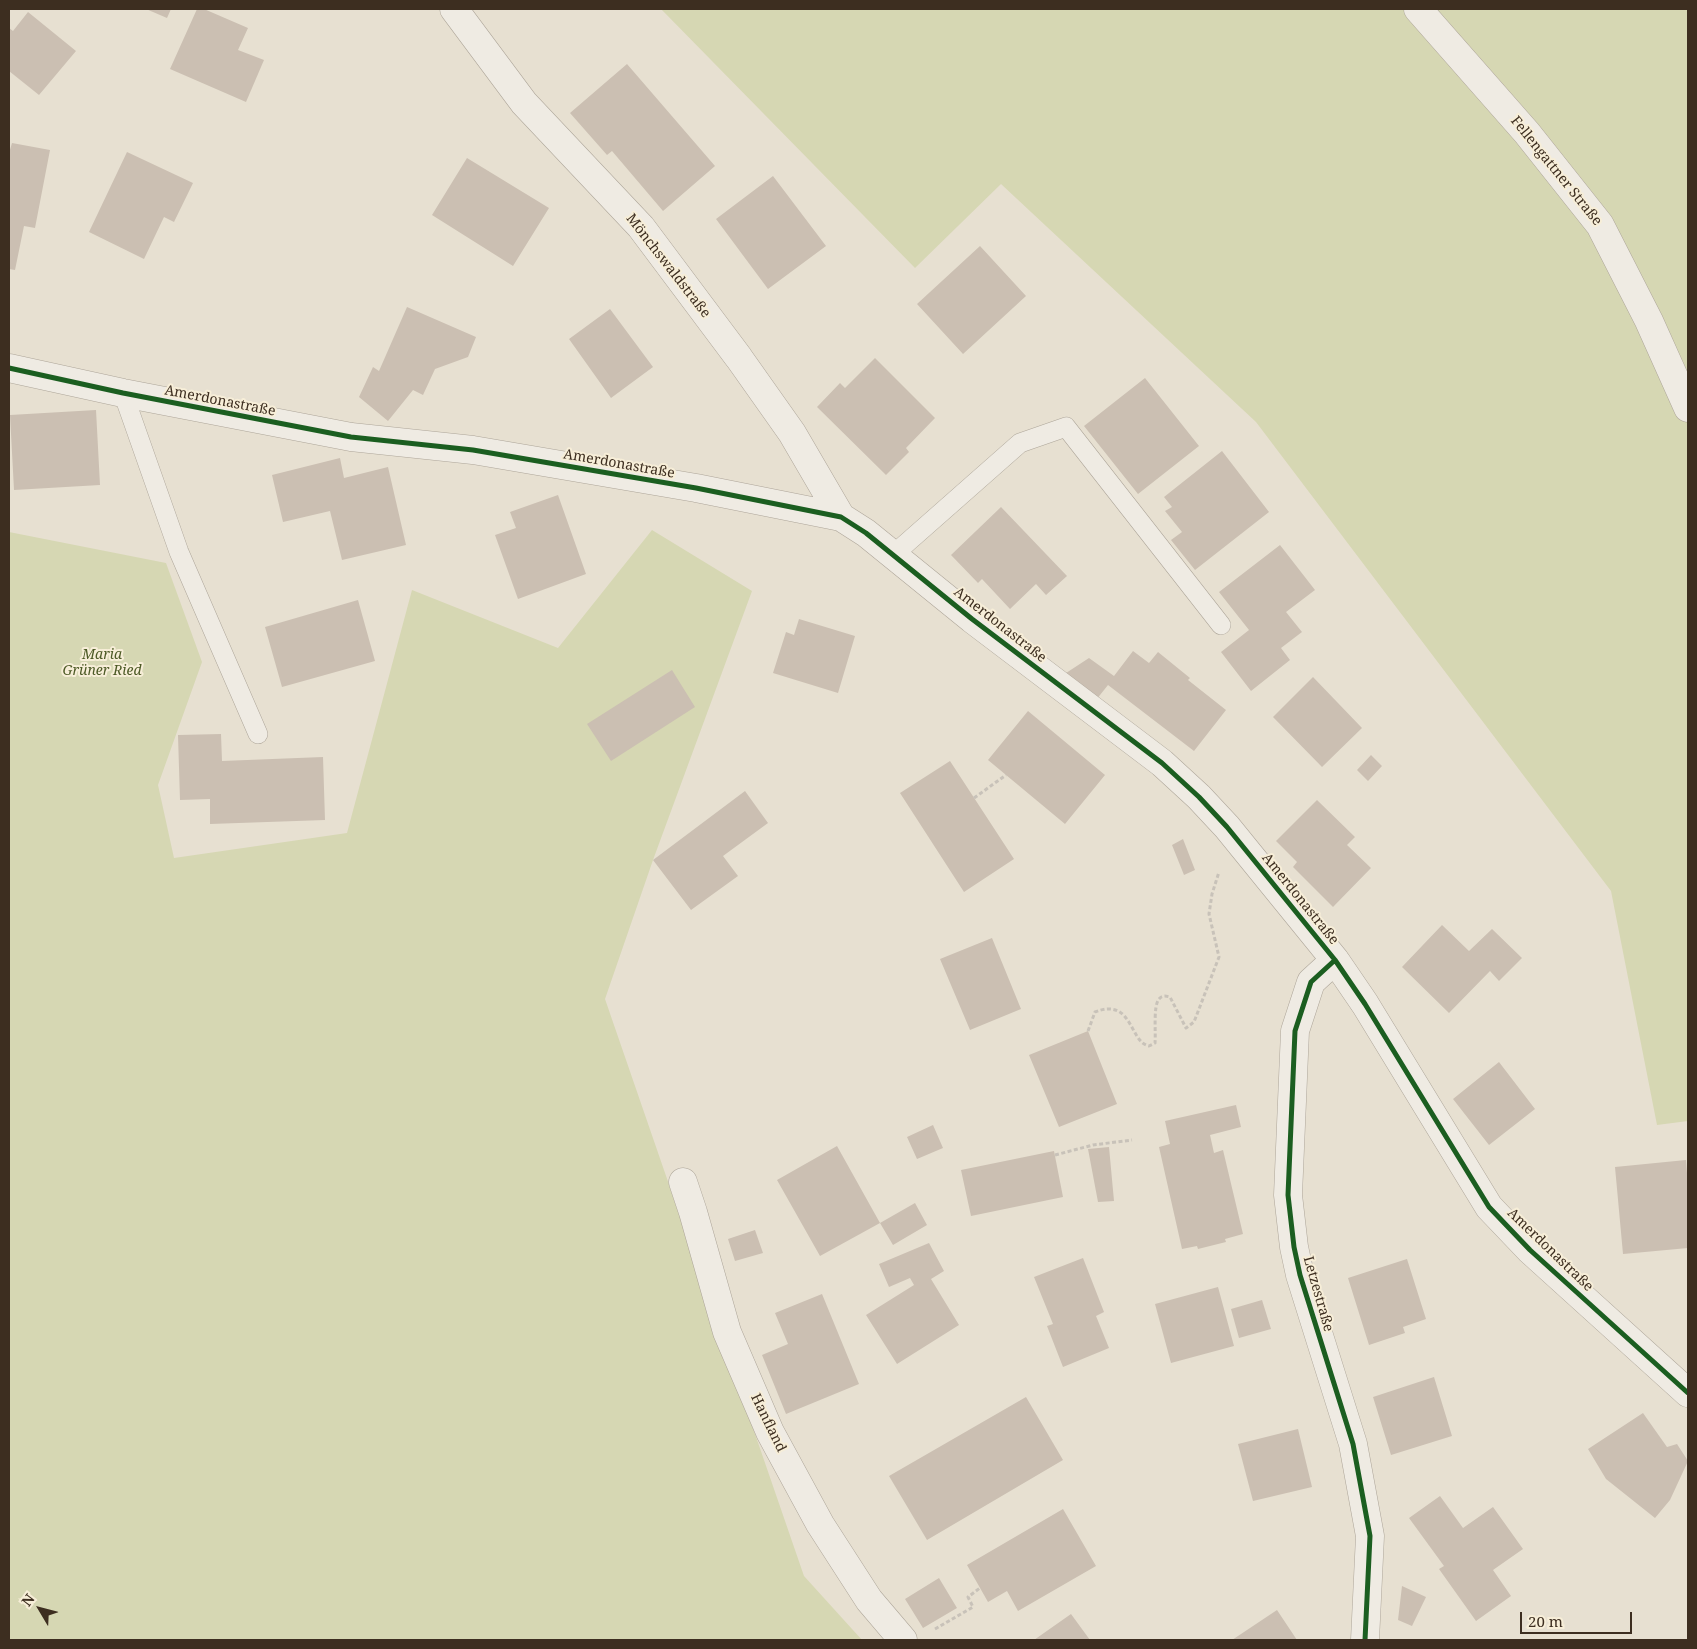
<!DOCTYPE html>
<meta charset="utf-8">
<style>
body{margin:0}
#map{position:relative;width:1697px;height:1649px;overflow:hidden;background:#e7e0d1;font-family:"Noto Serif",serif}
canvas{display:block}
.frame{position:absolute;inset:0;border:10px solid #3d2e20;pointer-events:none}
.north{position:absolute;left:15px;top:1584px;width:50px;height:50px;-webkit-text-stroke:4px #f7eed8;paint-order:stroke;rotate:307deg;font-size:14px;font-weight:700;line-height:20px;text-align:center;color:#3d2e20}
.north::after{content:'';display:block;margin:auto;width:18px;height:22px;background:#3d2e20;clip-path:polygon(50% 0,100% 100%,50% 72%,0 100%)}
.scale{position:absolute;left:1520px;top:1612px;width:112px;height:22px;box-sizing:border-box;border:2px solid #3d2e20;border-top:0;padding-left:6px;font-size:15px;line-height:18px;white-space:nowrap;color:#3d2e20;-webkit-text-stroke:4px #f7eed8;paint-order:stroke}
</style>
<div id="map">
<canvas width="1697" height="1649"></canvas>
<div class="frame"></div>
<div class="north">N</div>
<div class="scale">20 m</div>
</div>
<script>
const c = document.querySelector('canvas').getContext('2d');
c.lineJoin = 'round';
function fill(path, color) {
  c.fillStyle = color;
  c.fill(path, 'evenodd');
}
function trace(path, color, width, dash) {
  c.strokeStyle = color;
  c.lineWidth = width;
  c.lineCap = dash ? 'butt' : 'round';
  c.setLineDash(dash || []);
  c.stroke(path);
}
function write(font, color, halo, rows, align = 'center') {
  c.font = font + ' "Noto Serif",serif';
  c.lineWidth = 4;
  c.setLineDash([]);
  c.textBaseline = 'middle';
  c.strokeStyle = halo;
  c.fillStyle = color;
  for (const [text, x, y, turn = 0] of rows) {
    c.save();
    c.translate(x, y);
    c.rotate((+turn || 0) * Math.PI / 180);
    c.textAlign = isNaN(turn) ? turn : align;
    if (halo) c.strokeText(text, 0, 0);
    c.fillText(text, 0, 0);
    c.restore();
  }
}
const green = new Path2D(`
 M661,9H1688V1121L1657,1125L1611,891L1256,422L1001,184L915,268Z
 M652,530L752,591L653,860L605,999L804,1576L862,1640H9V532L166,563L202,662L158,785L174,858L347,833L412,590L558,648Z`);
const building = new Path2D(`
 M146,9H171L167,18Z
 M197,9H204L248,28L238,50L264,60L246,102L170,69Z
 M28,12L76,51L39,95L9,71V28L13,31Z
 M627,64L715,166L663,211L612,151L607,155L570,113Z
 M12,143L50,150L35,228L24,226L15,270L9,269V153Z
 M127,152L193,183L174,222L164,217L144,259L89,232Z
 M467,158L549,208L513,266L432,215Z
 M773,176L826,246L768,289L716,219Z
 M980,246L1026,296L963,354L917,304Z
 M407,307L476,337L468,357L435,369L423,395L413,390L388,421L359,397L373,367L379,371Z
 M610,309L653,367L611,398L569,339Z
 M875,358L935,418L906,448L909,452L886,475L817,407L840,383L845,388Z
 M1145,378L1199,446L1138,494L1084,426Z
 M96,410L100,485L14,490L10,415Z
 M1222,451L1269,512L1195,570L1171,540L1182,532L1165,511L1172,507L1164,497Z
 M340,458L344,478L388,467L406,545L342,560L330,511L283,522L272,475Z
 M558,495L586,574L518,599L495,535L516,528L510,512Z
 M1001,507L1067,576L1046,595L1036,584L1010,609L982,579L978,583L951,555Z
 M1280,545L1315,590L1286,612L1302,632L1281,648L1290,660L1251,691L1221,652L1249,630L1219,592Z
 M358,600L375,661L282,687L265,627Z
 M799,619L855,636L838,693L773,673L786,632L794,635Z
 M1133,651L1149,663L1158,652L1190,678L1188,680L1226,710L1194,751L1108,685L1096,700L1063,675L1089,658L1114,676Z
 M672,670L695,707L611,761L587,724Z
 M1313,677L1362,728L1322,767L1273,717Z
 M1028,711L1105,775L1065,824L988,760Z
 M221,734L222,761L323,757L325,820L210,824V799L180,800L178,735Z
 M1371,755L1382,766L1368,781L1357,770Z
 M950,761L1014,859L964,892L900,793Z
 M745,791L768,823L723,856L738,876L691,910L653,860Z
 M1317,800L1355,837L1347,845L1371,868L1333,907L1293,867L1297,862L1276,841Z
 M1183,839L1195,870L1184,875L1172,845Z
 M1442,925L1469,951L1492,929L1522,958L1499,981L1490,971L1449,1013L1402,967Z
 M992,938L1021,1009L970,1030L940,959Z
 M1088,1031L1117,1104L1059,1127L1029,1055Z
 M1499,1062L1535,1109L1489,1145L1453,1099Z
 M1236,1105L1241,1127L1210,1135L1214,1153L1223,1150L1243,1234L1225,1239L1226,1242L1198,1249L1197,1246L1182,1249L1159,1147L1170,1144L1165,1121Z
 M933,1125L943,1148L917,1159L907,1137Z
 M837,1146L880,1223L820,1256L777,1180Z
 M1109,1147L1114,1201L1098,1202L1088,1149Z
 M1054,1151L1063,1197L971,1216L961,1170Z
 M1686,1160L1688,1186V1248L1623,1254L1615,1167Z
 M915,1203L927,1225L893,1245L880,1223Z
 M755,1230L763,1253L735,1261L728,1239Z
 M929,1243L944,1271L931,1279L959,1325L897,1364L866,1315L914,1285L910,1278L889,1287L879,1264Z
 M1083,1258L1104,1312L1096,1316L1109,1348L1063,1367L1047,1326L1053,1324L1034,1277Z
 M1407,1259L1426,1319L1403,1327L1405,1333L1369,1345L1348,1278Z
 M1218,1287L1234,1346L1171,1363L1155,1304Z
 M822,1294L859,1384L786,1414L762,1355L788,1344L775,1313Z
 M1262,1300L1271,1329L1239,1338L1231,1309Z
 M1434,1377L1452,1436L1391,1455L1373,1397Z
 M1026,1397L1063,1460L927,1540L889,1476Z
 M1643,1413L1667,1447L1677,1444L1688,1461L1670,1500L1655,1518L1606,1479L1588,1449Z
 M1298,1429L1312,1487L1253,1501L1238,1444Z
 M1440,1496L1463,1528L1493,1507L1523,1549L1493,1570L1511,1596L1476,1621L1439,1569L1444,1566L1409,1518Z
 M1063,1509L1096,1566L1018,1611L1007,1591L988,1602L967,1565Z
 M939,1578L957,1608L923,1628L905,1599Z
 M1402,1586L1426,1597L1412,1626L1398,1620Z
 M1277,1610L1297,1640H1232Z
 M1071,1614L1090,1640H1034Z`);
const path = new Path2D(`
 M974,798L1006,775
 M1088,1031L1095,1012C1133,997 1129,1042 1149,1046L1155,1043C1156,1033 1153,1006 1159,999C1162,995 1166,996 1170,997L1186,1028L1194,1022L1219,957L1209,914L1212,894L1219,872
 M1055,1155L1093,1145L1132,1140
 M935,1629L973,1607L968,1597L980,1588`);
const service = new Path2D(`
 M123,393L179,552L258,734
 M893,555L1020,443L1066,427L1221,625`);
const minor = new Path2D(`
 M454,9L524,103L641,227L739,358L792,433L841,517
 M1418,9L1527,133L1600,225L1649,321L1688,408
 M9,368L123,393L351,437L473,450L696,488L841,517L866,533L972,619L1162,763L1199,797L1227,827L1335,960L1365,1004L1489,1207L1530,1250L1688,1393
 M1335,960L1311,982L1295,1031L1288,1195L1294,1247L1300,1275L1353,1444L1370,1536L1365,1640
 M683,1182L693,1212L727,1332L770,1432L820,1524L869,1600L903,1640`);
const cycleway = new Path2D(`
 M9,368L123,393L351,437L473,450L696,488L841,517L866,533L972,619L1162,763L1199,797L1227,827L1335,960L1365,1004L1489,1207L1530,1250L1688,1393
 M1335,960L1311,982L1295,1031L1288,1195L1294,1247L1300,1275L1353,1444L1370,1536L1365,1640`);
const streetNames = [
 ["Fellengattner Straße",1556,171,51],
 ["Mönchswaldstraße",668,266,52],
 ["Amerdonastraße",220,401,11],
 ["Amerdonastraße",619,464,10],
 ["Amerdonastraße",1000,625,38],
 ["Amerdonastraße",1300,899,51],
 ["Amerdonastraße",1550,1250,44],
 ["Letzestraße",1318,1294,74],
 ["Hanfland",768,1423,64]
];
const parkNames = [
 ["Maria",102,655],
 ["Grüner Ried",102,671]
];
fill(green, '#d6d7b3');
fill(building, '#cbbfb2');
trace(service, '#ada599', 20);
trace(minor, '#ada599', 29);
trace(path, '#c8c2b9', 3, [4, 2.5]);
trace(service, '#efebe3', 19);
trace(minor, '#efebe3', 28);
trace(cycleway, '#1b5e20', 5);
write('14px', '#3d2e20', '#f7eed8', streetNames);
write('italic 14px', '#4d5a26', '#f7eed8', parkNames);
</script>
